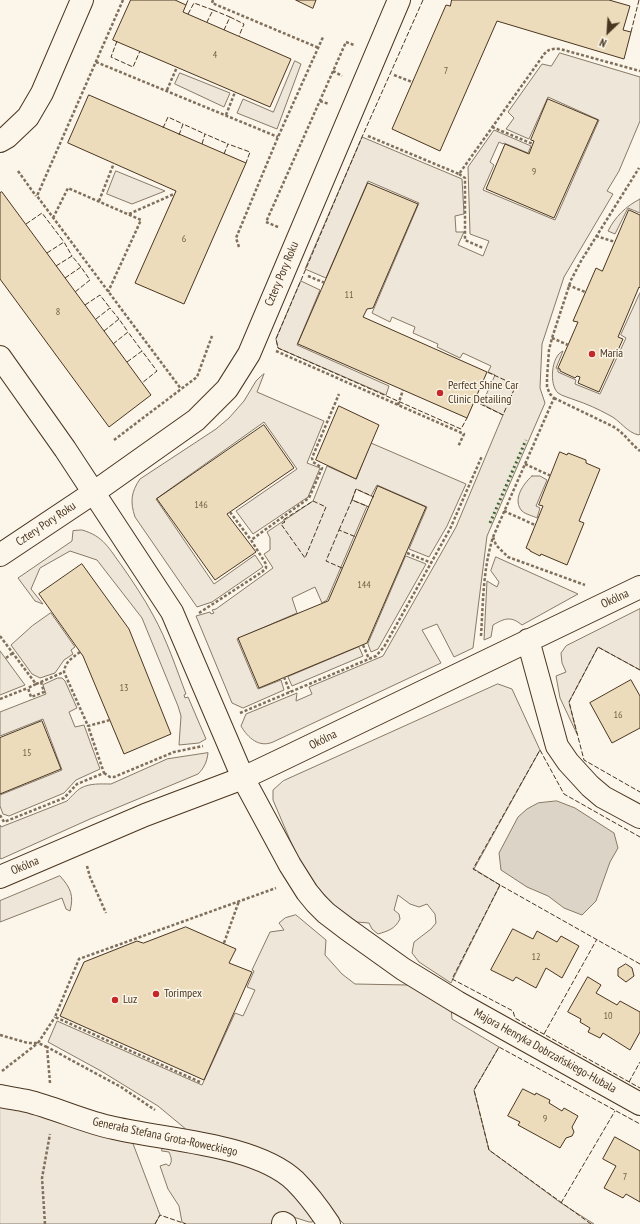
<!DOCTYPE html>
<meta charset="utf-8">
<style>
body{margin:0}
#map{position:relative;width:640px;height:1224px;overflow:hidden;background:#fbf6e9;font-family:"PT Sans Narrow",sans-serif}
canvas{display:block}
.north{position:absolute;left:588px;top:12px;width:40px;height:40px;-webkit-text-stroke:3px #fbf6e9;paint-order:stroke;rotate:205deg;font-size:11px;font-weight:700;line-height:16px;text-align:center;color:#4a3520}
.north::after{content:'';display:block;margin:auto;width:14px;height:18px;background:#4a3520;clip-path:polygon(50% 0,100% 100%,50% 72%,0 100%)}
</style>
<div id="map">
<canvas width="640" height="1224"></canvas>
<div class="north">N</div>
</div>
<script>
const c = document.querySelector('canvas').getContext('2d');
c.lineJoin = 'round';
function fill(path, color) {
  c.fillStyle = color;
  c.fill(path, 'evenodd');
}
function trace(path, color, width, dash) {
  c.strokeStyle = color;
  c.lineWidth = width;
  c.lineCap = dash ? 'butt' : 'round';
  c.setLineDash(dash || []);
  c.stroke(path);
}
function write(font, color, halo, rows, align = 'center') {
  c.font = font + ' "PT Sans Narrow",sans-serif';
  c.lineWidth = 3;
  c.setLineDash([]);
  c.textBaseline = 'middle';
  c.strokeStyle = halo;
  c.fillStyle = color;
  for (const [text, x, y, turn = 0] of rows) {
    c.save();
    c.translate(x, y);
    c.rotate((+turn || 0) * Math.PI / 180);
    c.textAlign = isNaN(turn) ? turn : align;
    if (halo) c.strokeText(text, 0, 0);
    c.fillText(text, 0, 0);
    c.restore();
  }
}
const green = new Path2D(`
 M560,53L640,77V121L619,171L607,191L613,194L564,277L542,344L540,388L545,403L487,536L473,648L454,657L437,624L422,630L441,663L273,742C259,748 248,738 241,726L246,714L297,693L296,701L312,694L309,687L383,656L456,527L503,415L482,404L495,375L488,372L491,366L463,353L460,358L437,347L438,344L413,333L415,327L392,317L390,322L372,313L419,203L368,181L326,278L305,269L362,137L462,179L464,214L455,216L456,232H464L458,245L483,256L489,241L470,234L468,167L494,130L531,146L528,153L504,143L503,144L499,142L490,162L494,165L483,190L555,220L599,120L548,97L529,139L506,129L514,118L508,112L542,64L551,66Z
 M295,61L301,64L277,129L237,113L243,99L273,112Z
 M180,73L230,93L224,107L175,84Z
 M116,171L165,191L132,204L107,194Z
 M640,199V213L628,208L615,234L608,231C615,217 626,206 640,199Z
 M301,281L320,290L297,345L389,386L386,395L278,348L276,339Z
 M640,293V434L639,435C627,433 620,420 609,415C598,409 587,404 575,400C570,398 562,396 558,393C549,385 551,356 563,351L556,368L558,369V372L576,380L575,384L600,394L626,338L621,335Z
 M264,374L257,392L324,421L307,463L320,468L308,497L253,534L236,511L297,469L264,422L156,499L214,584L255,555L263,567L212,602L197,607L135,517C130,502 131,492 140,479L216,429L229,418L244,401L256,381L260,377Z
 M371,443L466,484L447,526L429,557L409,549L427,507L377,485L371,496L356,489L352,500L367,506L327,600L322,603L315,587L292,598L297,613L237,639L258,689L281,680L284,690L243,708L232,703L196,616L210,612L211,614L214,613L212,610L216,609L273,568L264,554L270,550V538L267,532L313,501L327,466L356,479Z
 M532,476H540L547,480L536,506L540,508L537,518C533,516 525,514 522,511C512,500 523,484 532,476Z
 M82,530C104,536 109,549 122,566C133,582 144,598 153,615C167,640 176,668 186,694L184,695L185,698L188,697L206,739L199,743L179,745L181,716L178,706L142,618L97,560L70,551L40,568L31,589L43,604L35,601L18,578L72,541L73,531Z
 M406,556L426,564L378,649L371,652L368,644Z
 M496,557L578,594L522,625C511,616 505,618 493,625L491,637L484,640L487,581L497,587L499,582L491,571Z
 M640,609V670L598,647L569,702L577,734L560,698L556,676L566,672L562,663L561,653L566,646Z
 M51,613L75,647L71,650L73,654L64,660L55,673L40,678L32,674L11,645L32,626Z
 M359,647L363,656L292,686L288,677Z
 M0,651L25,685L0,695Z
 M58,678H62L65,681L77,708L69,712L75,727L84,725L100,769L76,780L64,793L9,816L3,814L0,806V795L62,770L43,719L0,736V712L46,694L43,685Z
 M498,684L512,689L540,750L474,869L500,885L451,983L419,962L412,953L414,942L431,929L436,923L435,914L427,904L419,907L410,904L398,895L394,910L399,914L400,919C395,929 388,931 378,934L372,929L369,923L357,922L332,904L312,880L300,861L290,840L273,800V790L283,781Z
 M208,753C207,762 204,768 198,774L90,819L1,859L0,858V825L1,827L67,801C71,797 77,790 81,788C90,783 101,784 111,784L167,759Z
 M60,876C71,888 74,896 70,911L66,909L62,898L0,922V901Z
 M296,915L326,940L325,955L342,974L355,984L408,985L420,989L451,1007L452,1019L499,1047L474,1090L489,1150L561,1203L594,1224H344L316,1197L199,1140L158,1106L101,1071L48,1042L57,1021L202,1085L235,1013L243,1016L255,990L247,987L254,971L252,970L270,932L284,930L279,923L285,918Z
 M0,1103L132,1141L160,1215L155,1224H0Z
 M163,1144L274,1170L316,1219L312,1222H309L287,1215L282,1224H186L182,1222L179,1206L168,1189L160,1166L166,1164L169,1166C173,1161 171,1157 169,1152L162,1151Z`);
const water = new Path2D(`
 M557,801L575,808L614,833L618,848L610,862L596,901L582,915L564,908L548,896L527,887L501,870L499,853L518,817L527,809L538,803Z`);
const building = new Path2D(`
 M131,0H175L186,5L183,12L291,59L270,107L113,40Z
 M296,0H316L313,8Z
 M452,0H609L630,6L623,30L631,32L624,59L497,21L440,151L392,129L446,5L450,6Z
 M89,95L246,163L184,304L135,283L176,191L68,143Z
 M548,99L598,120L554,218L486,189L505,144L529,154L534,141L531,140Z
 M368,183L418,204L373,308L367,309L363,317L487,372L467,418L298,344Z
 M2,192L151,395L109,427L0,279V193Z
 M629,210L640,215V288L639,287L618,337L623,339L599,392L578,383L580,377L577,376L575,378L560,371V369L558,368L578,322L573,321L596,268L602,271Z
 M339,406L379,425L356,479L316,460Z
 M264,425L294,468L227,514L256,552L215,580L157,499Z
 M560,452L567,455L568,453L586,460V463L600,469L579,521L584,523L567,565L541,554L540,556L530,551V550L526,548L543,506L539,505Z
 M378,486L426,507L367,643L259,688L238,638L328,601Z
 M82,564L129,629L171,734L124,754L83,656L39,594Z
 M631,680L640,696V728L612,743L590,703Z
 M42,721L61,769L0,794V738Z
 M186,927L236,949L229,963L252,972L204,1080L60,1016L84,962L137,941L143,943Z
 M513,929L533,939L537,931L557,942L561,936L579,946L562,978L546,968L536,988L516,977L513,981L491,970Z
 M626,964L632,968L634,976L626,982L618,976V969Z
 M588,977L601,985L596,993L617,1005L620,1001L640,1012V1032L630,1050L603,1033L600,1038L588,1032L590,1028L580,1022L581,1019L568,1012Z
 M523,1089L535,1095L536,1093L550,1100L549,1103L562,1111L564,1108L578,1116L572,1127L574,1132L572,1136L566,1138L560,1148L518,1125L520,1122L508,1116Z
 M615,1137L640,1151V1202L626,1194L623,1198L604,1188L616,1166L603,1159Z`);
const path = new Path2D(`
 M123,0L37,196L181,389
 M213,0L212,3L319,48
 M96,62L278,137
 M333,71L342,76
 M394,75L412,82
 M167,90L177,67
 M320,101L329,104
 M226,115L235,92
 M492,127L533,144
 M368,136L459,174L540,60C546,51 548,48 560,49L640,71
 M18,171L36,196
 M459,174L465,178V240L483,248
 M99,201L114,163
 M129,214L174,194
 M53,218L68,188L141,220L108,292
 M278,227L266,222L346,42L354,45
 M596,236L615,242
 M239,247L236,238L278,137L323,37
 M308,276L325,283
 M568,285L585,292
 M552,338L568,345
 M276,351L464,434L458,447
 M554,398L614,427C625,434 630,443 640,451
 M398,405L403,390
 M114,440L197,377L212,336
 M525,464L551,476
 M504,511L535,525
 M230,512L251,540
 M493,537L496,545L508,557L585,585
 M407,553L432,563
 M199,613L262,572L266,568V564L251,540L309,498L322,468L313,462L312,458L339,394
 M0,636L36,684L64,672
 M481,636C483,603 483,569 493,537L554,398L550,394L547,387V378L549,350L552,338L571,280L581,261L639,168
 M363,645L369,659
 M80,652C72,658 65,662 64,672L88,726
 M6,658L13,653
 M284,677L290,692
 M36,684L28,688L31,697L44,692L41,682
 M0,699L28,688
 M240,713L376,656L384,647L450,529L482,456
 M104,773L110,777H114L174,752L203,746
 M0,815L4,822L64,798L77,784L104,773L88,726L110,720
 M87,866L90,877L106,913
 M224,943L239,901
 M0,1035L28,1043H37
 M47,1047L38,1043L55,1017
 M2,1071L38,1043
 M200,1082L55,1017L79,959L276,888
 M50,1083L47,1047L121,1087L155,1110
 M45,1224L42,1178L50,1134`);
const minor = new Path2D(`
 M0,141L7,137L28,117L42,93L82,0
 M0,357L65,449L172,612L243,778L290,865L307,892L316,903L326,913L347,929L403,969L457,1002L640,1104
 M0,555L93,493L196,420L227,389L249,354L399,0
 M528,640L557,746L568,762L590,786L603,797L640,817
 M0,877L145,815L243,778L283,759L640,587
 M0,1096C9,1098 18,1099 27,1101C56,1108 84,1122 114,1128C166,1140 256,1144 295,1181C308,1194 319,1209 329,1224
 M283,1223L285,1224`);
const hedge = new Path2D(`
 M490,523L526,440`);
const fence = new Path2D(`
 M423,0L362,137L276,339L278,348L461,429L467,418
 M186,5L188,0
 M213,10L230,17L224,30
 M188,14L194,3L213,10L207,22
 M230,17L244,24L239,36
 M631,32L639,0
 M117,41L111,57L133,67L140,51
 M163,128L168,117L183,124
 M179,135L183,124L205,134
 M202,144L205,134L228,144
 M224,154L228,144L250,152L246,163
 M26,224L42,213L64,242
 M47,253L64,242L72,256
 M56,266L72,256L81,267
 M65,278L81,267L90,280L75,292
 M85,305L100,295L110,308
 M96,319L110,308L119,319
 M104,331L119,319L128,332
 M113,344L128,332L142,351
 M127,362L142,351L157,371L142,383
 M474,401L503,415L516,385L487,372
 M352,500L356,489L374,497
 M313,501L326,507L305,558L281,524L285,522L283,520Z
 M339,530L352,500L369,507
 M342,568L326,561L339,530L356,537
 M640,670L598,647L569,702L584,760L640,792
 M500,885L473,869L540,750L564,794L640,837
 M640,964L500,885L452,979L513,1011L515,1018L640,1088
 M544,1034L597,939
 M629,1082L640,1062
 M561,1203L615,1111
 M155,1224L160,1215L186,1224
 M591,1224L489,1150L474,1090L499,1047L640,1124`);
const markers = [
 [592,354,4,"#c62828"],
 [440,393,4,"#c62828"],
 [156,994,4,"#c62828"],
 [115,1000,4,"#c62828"]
];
const numberNames = [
 ["4",215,55],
 ["7",446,71],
 ["9",534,172],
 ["6",184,239],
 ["11",349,295],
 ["8",58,312],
 ["146",201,505],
 ["144",364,585],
 ["13",124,688],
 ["16",618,715],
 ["15",27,753],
 ["12",536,957],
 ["10",608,1016],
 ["9",545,1119],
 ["7",625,1177]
];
const streetNames = [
 ["Cztery Pory Roku",282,274,-67],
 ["Cztery Pory Roku",46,524,-34],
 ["Okólna",615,599,-25],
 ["Okólna",323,740,-26],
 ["Okólna",25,866,-23],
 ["Majora Henryka Dobrzańskiego-Hubala",545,1051,29],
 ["Generała Stefana Grota-Roweckiego",165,1137,12]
];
const poiNames = [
 ["Maria",600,354],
 ["Perfect Shine Car",448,386],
 ["Clinic Detailing",448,400],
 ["Torimpex",164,994],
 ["Luz",123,1000]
];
fill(green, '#ede6d9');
trace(green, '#887966', 1);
fill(water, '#dcd4c6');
trace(water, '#887966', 1);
fill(building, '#ecdcbc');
trace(building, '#4a3520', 1);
trace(minor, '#4a3520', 24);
trace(path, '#7f6f5c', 2.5, [3, 2]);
trace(minor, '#fbf6e9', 22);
trace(hedge, '#436837', 3, [2, 3]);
trace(fence, '#4a3520', 1, [5, 2]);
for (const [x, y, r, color] of markers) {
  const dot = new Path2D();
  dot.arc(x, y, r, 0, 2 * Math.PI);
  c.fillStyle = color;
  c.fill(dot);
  trace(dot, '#fbf6e9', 1.5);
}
write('10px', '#725f47', null, numberNames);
write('12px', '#4a3520', '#fbf6e9', streetNames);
write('12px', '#4a3520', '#fbf6e9', poiNames, 'left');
</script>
